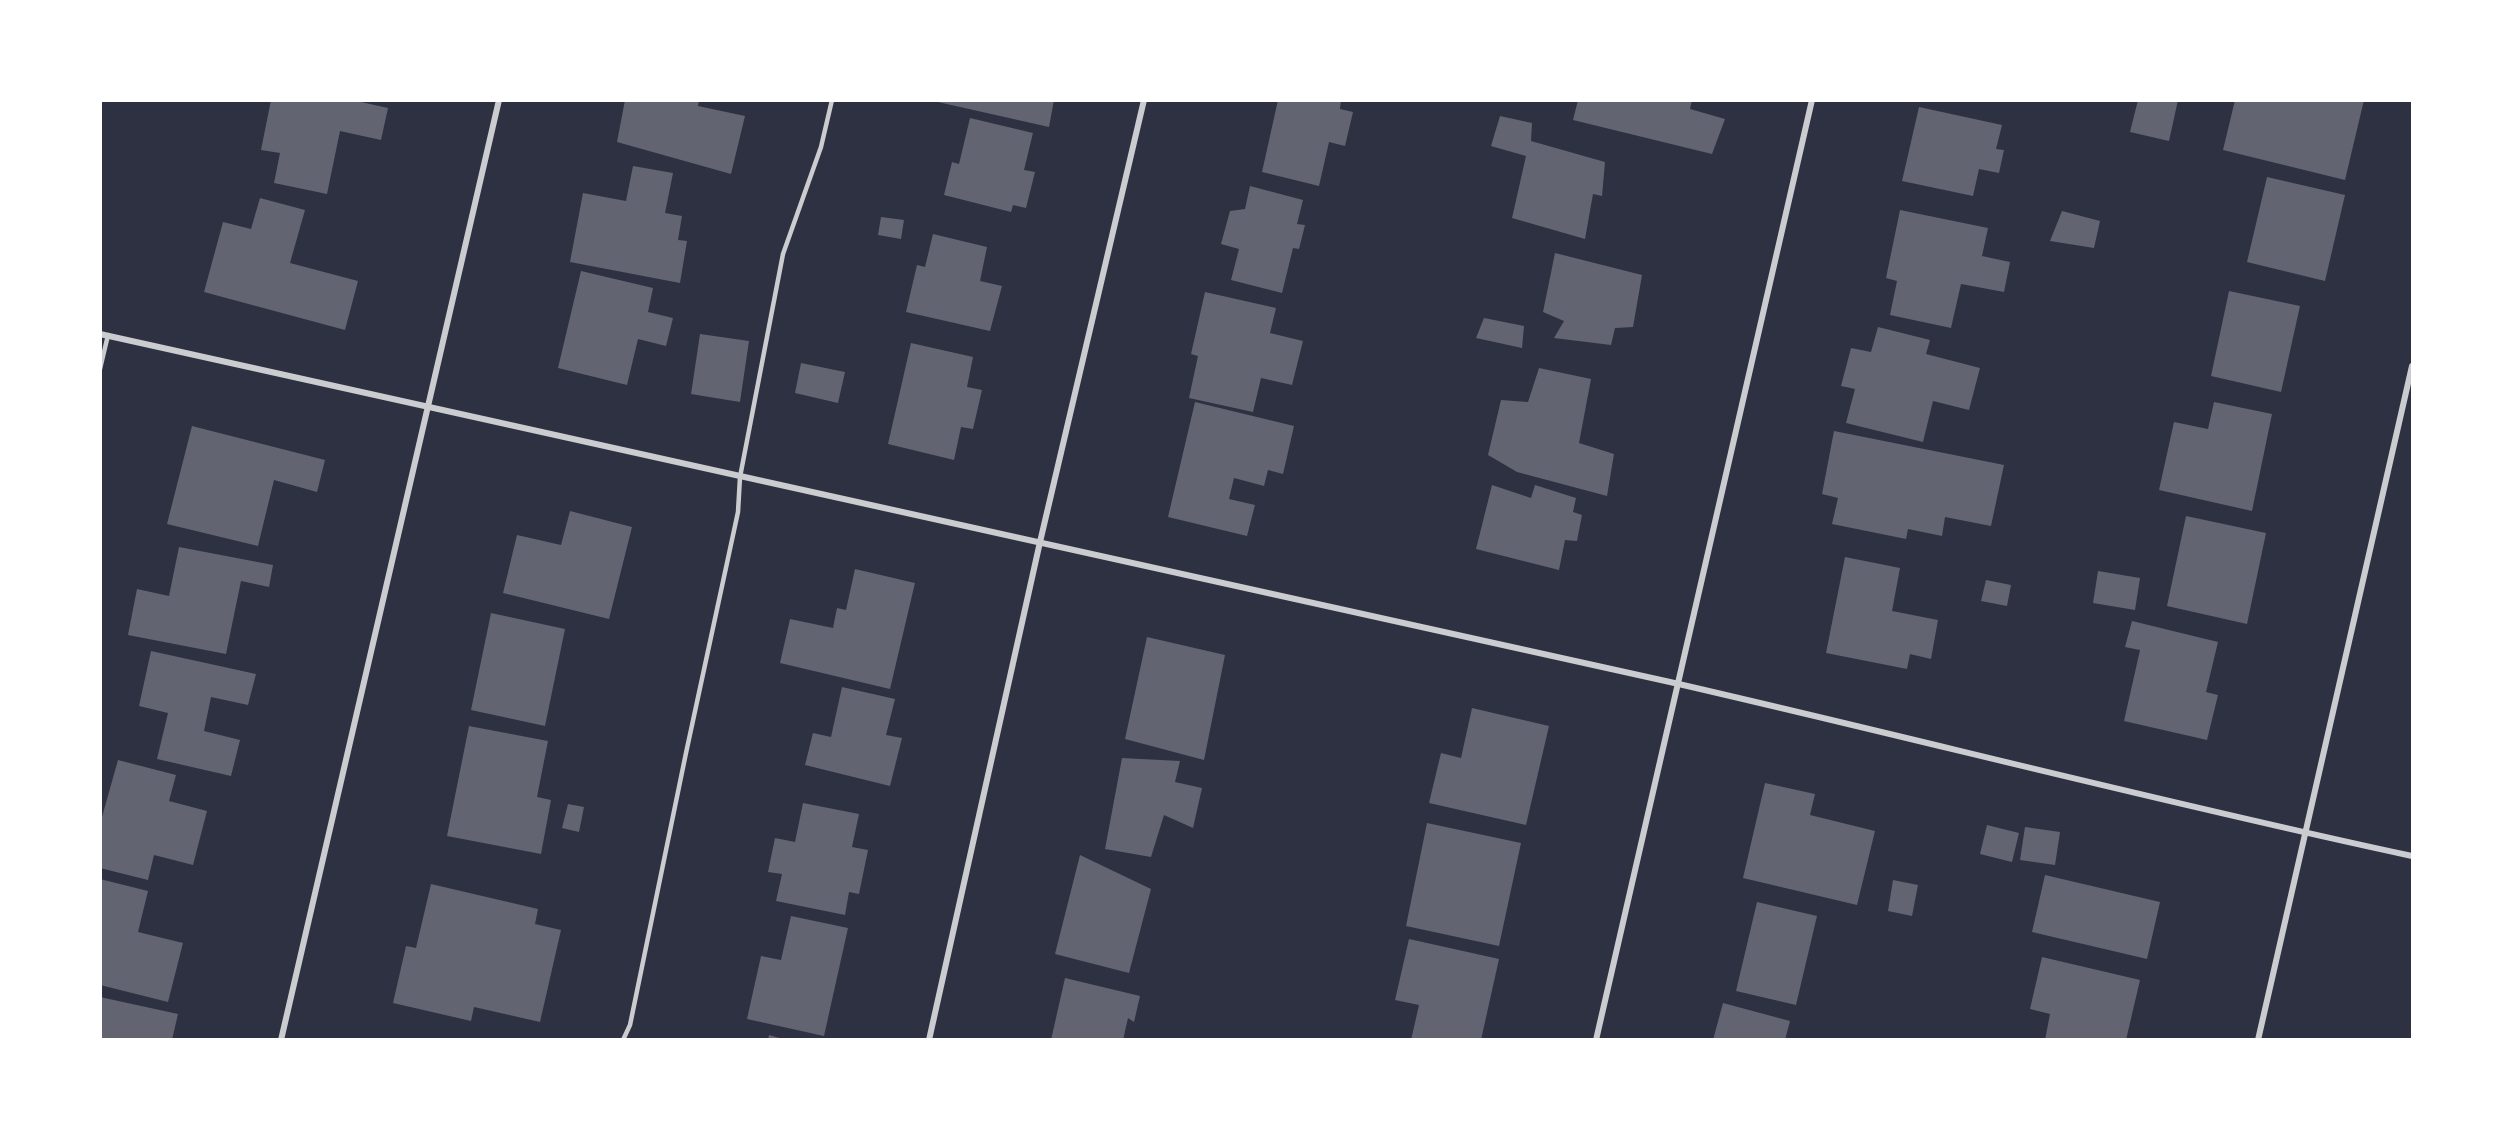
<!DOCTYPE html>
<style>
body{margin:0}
#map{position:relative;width:2513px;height:1140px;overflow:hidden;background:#2d3142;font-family:Spectral,serif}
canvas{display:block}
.frame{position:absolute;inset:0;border:102px solid #fff;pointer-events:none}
</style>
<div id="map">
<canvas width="2513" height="1140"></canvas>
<div class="frame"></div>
</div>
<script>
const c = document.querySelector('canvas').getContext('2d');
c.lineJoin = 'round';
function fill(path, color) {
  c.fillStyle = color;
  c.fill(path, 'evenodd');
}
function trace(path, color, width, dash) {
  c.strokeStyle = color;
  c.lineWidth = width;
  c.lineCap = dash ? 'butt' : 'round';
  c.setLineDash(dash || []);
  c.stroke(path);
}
const building = new Path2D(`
 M271,100H352L388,108L381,140L340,131L327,194L274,183L280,153L261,150Z
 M625,100H699L698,106L745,116L731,174L617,142Z
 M929,100H1054L1049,127Z
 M1278,100H1341L1340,109L1353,112L1345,146L1329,142L1319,186L1262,172Z
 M1578,100H1692L1690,109L1725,119L1712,154L1573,120Z
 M2138,100H2178L2169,141L2130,132Z
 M2235,100H2364L2345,180L2223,150Z
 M1919,107L2002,125L1996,149L2004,150L1999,173L1979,169L1973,196L1902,181Z
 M1500,116L1532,123L1531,141L1605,162L1602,196L1593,194L1585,239L1512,218L1526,156L1491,146Z
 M970,118L1033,133L1024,170L1035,172L1026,208L1013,205L1011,212L944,195L952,162L959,164Z
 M633,166L673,173L665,213L682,216L678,240L687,241L680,283L570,262L583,193L626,201Z
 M2267,177L2345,195L2325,281L2247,262Z
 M1250,186L1303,200L1297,224L1305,225L1299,249L1293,248L1282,293L1231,280L1239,249L1221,244L1230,211L1245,209Z
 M260,198L305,210L290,263L358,281L345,330L204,292L223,222L251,229Z
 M1900,210L1988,228L1982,256L2010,262L2004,292L1961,284L1951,328L1890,315L1897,281L1886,278Z
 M2062,211L2100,221L2094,248L2050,241Z
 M881,217L904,220L901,239L878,235Z
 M933,234L987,247L980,281L1002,286L990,331L906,312L917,265L925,267Z
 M1555,253L1642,275L1633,327L1615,328L1611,345L1554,338L1564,321L1543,312Z
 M581,271L653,288L648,312L673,318L666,346L638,339L627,385L558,368Z
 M2229,291L2300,306L2281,392L2211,376Z
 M1205,292L1276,308L1270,333L1303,341L1292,385L1261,378L1253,412L1189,398L1198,356L1191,354Z
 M1484,318L1524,326L1522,348L1476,338Z
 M1878,327L1930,340L1926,354L1980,368L1969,410L1933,401L1923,442L1846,423L1855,389L1841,386L1851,348L1871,352Z
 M700,334L749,341L740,402L691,394Z
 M911,343L973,357L967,387L982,390L973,429L961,427L954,460L888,444Z
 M801,363L845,372L838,403L795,393Z
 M1539,368L1591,379L1579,443L1614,454L1607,496L1517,472L1488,455L1501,400L1528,402Z
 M1195,402L1294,426L1283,474L1268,470L1264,486L1234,478L1229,499L1255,505L1247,536L1168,517Z
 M2214,402L2272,414L2252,511L2159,490L2174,422L2208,429Z
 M192,426L325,460L317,492L274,480L258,546L167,524Z
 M1834,431L2004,465L1991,526L1945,517L1942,536L1908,529L1906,539L1832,524L1838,498L1822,494Z
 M1492,485L1531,498L1535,485L1576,498L1573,512L1582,515L1577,541L1565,540L1559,570L1476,549Z
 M570,511L632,527L609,619L503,593L517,535L561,545Z
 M2186,516L2266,533L2247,624L2167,606Z
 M179,547L273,565L269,587L241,581L226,654L128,635L137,589L169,596Z
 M1845,557L1900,568L1892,611L1938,620L1931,659L1910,654L1907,669L1826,653Z
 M855,569L915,583L890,689L780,663L790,619L833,628L837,608L846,610Z
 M2098,571L2140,578L2135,610L2093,603Z
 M1986,580L2011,585L2007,606L1981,601Z
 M491,613L565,629L545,726L471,710Z
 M2132,621L2218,642L2206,692L2218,695L2207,740L2124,721L2140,650L2125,647Z
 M1147,637L1225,655L1204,760L1125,739Z
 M151,651L256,674L248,705L211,697L204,731L240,740L231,776L157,759L168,713L139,706Z
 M842,687L895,699L886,735L902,738L890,786L805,765L813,733L831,737Z
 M1472,708L1549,726L1526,825L1429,803L1441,753L1461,758Z
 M469,726L548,741L537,797L551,800L541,854L447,836Z
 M1122,758L1180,761L1175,782L1202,788L1193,828L1164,815L1151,857L1105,849Z
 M118,760L176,775L169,801L207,811L193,865L154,855L148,880L100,868V824Z
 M1765,783L1815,794L1810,815L1875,831L1857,905L1743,878Z
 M803,803L859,814L852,847L868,850L859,894L849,892L845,915L776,901L782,874L768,872L775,838L795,842Z
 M568,804L584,807L579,832L562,828Z
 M1427,823L1521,843L1499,946L1406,926Z
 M1987,825L2019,833L2012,862L1980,854Z
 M2025,827L2060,832L2055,865L2020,860Z
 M1080,855L1151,889L1129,973L1055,954Z
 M2045,875L2160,902L2147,959L2032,932Z
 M100,879L148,891L138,932L183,943L168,1002L100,985Z
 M1893,880L1918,885L1912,916L1888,911Z
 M431,884L538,909L535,924L561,930L540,1022L474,1007L471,1021L393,1003L406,946L416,948Z
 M1757,902L1817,916L1796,1005L1736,991Z
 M791,916L848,928L824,1036L747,1019L761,956L781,960Z
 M1409,939L1499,959L1481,1040H1411L1419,1005L1395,1000Z
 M2042,957L2140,980L2126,1040H2045L2050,1014L2030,1009Z
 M1065,978L1140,996L1134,1022L1128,1018L1123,1040H1051Z
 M100,997L178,1014L172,1040H100Z
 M1723,1003L1790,1021L1785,1040H1713Z
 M769,1035L783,1039V1040H768Z`);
const service = new Path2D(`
 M100,369L108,335
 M623,1040L630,1025L686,753L738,512L740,477L783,254L821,147L832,100`);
const minor = new Path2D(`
 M100,334C623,454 1147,564 1670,682C1918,739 2164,803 2412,856
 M281,1040L499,100
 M929,1040L1040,542L1144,100
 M1596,1040L1812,100
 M2258,1040L2412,366`);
fill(building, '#626471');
trace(service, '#caccd0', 4.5);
trace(minor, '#caccd0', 6);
</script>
